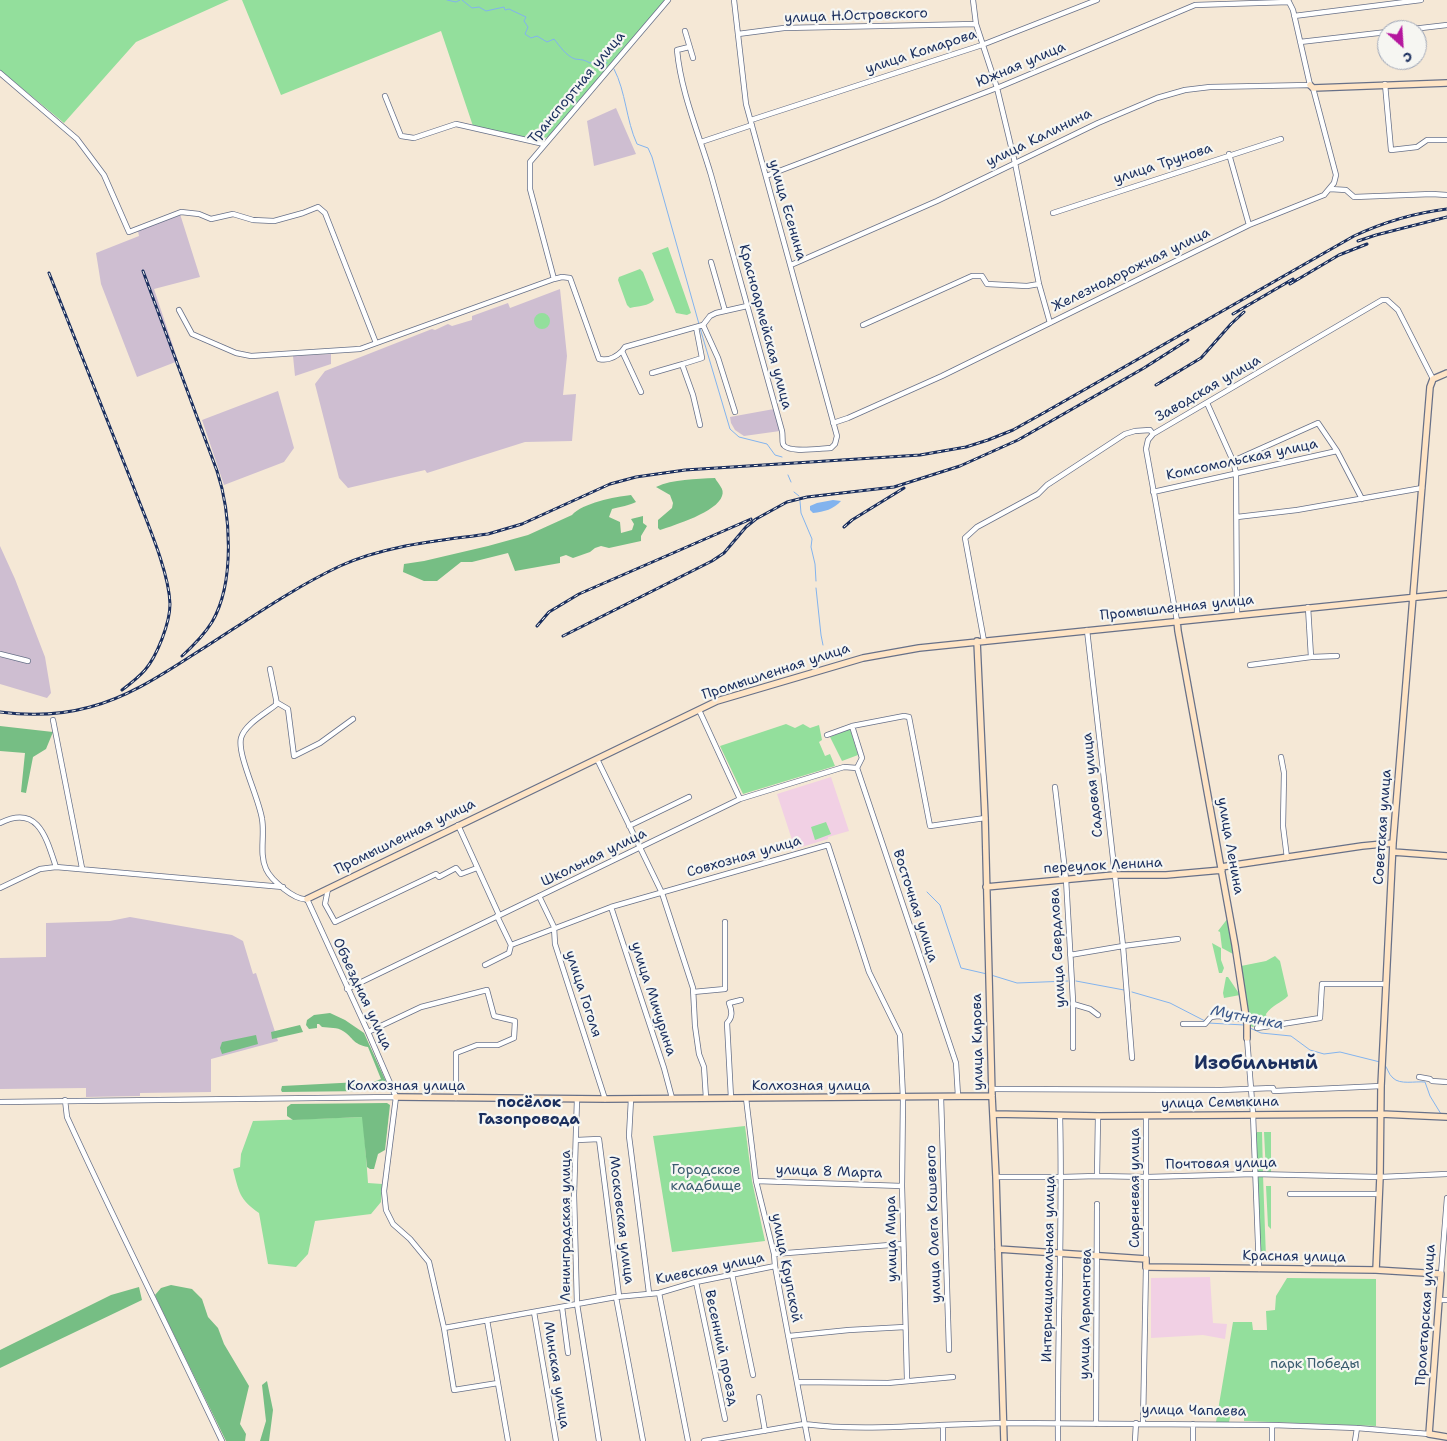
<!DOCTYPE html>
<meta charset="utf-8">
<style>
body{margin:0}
#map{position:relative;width:1447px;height:1441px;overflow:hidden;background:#f5e8d6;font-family:"Shantell Sans",sans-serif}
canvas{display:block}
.north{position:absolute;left:1377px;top:20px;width:50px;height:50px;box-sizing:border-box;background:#f6f6f2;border:1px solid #9ea6b7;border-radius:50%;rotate:154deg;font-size:14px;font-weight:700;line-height:20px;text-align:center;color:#1b2f5e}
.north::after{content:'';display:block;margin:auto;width:18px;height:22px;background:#b5179e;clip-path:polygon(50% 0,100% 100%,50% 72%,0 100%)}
</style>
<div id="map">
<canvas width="1447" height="1441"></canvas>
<div class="north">С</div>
</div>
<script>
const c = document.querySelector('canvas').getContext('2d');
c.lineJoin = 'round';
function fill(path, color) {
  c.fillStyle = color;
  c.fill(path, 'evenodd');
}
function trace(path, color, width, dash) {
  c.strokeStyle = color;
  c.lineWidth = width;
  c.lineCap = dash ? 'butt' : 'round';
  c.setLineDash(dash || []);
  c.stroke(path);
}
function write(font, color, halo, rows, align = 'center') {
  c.font = font + ' "Shantell Sans",sans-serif';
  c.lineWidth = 4.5;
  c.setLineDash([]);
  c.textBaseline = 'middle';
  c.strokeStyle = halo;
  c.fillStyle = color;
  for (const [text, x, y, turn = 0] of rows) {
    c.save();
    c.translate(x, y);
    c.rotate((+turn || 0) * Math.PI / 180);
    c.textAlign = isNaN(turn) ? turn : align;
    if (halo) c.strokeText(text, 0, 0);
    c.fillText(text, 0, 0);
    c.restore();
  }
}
const built = new Path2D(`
 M831,777L849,831L828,837V839L795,849L777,794Z
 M1210,1277L1213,1323L1227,1324L1225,1339L1203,1335L1151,1338V1278Z`);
const industrial = new Path2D(`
 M616,108L636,154L594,166L587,121Z
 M180,214L200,277L154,289L178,361L137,377L101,284L96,253L139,236L138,231Z
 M560,289L567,356L563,395L576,394L572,441L525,442L427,473L425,470L348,488L339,478L315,384L325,371L432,329L435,330L448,324L452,326L472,320V316L508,303L510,308Z
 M331,354V364L295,376L293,356Z
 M278,391L294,448L284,462L224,485L202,420Z
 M774,409L780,431L744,436L735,430L731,423L730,417Z
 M0,546L15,579L45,657L51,693L47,698L0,684Z
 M130,917L232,935L243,941L253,974L256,973L278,1041L211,1059V1092L140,1093V1096L86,1097V1088L0,1089V958L46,957V923L110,921Z`);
const green = new Path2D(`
 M0,0H229L136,42L64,123L0,70Z
 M242,0H665L548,137L537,140L473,126L441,31L281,95Z
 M668,247L691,313L687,315L676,313L652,253Z
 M640,269L643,272L654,300C649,306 638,306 630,308L627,305L618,280L619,277Z
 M534 321a8 8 0 1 1 16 0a8 8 0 1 1-16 0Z
 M786,724L795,728L803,724L810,728L819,725L822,740L819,742L825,756L830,754L835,766L743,794L720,746Z
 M850,729L858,755L842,761L830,737Z
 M826,822L831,834L815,840L811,827Z
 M1228,918L1234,953L1233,954L1222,948L1220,932L1218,931Z
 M1212,943L1221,948V960L1224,968L1222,973H1219Z
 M1275,956L1280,961L1288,996C1281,1003 1272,1005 1266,1014L1268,1023L1252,1027L1249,1023L1241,966L1266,961Z
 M1226,977H1228L1240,995L1224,998L1223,993Z
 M363,1117L368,1183L382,1184L381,1202L371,1214L315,1221L308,1254L296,1267L268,1264L259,1213C239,1199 239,1192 233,1169L240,1167L241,1154L253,1121Z
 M745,1126L752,1181L765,1241L672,1252L653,1136Z
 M1257,1132H1262L1263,1173H1257L1255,1135Z
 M1264,1132H1271V1173H1266Z
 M1263,1175L1266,1258H1260L1256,1176Z
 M1266,1186H1271V1229L1268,1226Z
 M1287,1278L1376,1279V1426L1244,1421V1409H1232L1229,1422H1216L1233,1322H1252L1253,1330H1267L1266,1311L1275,1310L1276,1296Z`);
const forest = new Path2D(`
 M715,478C718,484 725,489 722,496C717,512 675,525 660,530L658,528V520L672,508L673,503L670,495L656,487C673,479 696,479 715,478Z
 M631,495L636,502C631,505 619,507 612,509L609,517L620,522L621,533L632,530L634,524L631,519L643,516V523L647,526L641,536V541L609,548L601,546L595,548L590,552L573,558L566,555L560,557V563L515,571L508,553L472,562H461L437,581H424L403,572L404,564L424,561L488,546L528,535L572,515C583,503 614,497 631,495Z
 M0,726L53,732L46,749L33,757L26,793L21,792L25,753L0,751Z
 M330,1013L345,1020L364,1033L388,1086V1088L373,1089L371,1083L381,1079L368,1047C352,1044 354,1038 343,1031C337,1027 330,1028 322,1027L319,1024H317V1028L309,1029L306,1025L307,1020L314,1015Z
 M300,1025L303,1032L272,1039L271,1032Z
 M256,1035L258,1044L222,1054L220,1048L222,1042Z
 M360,1082L366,1089L365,1091L282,1092L281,1090L282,1086Z
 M387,1103L390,1105L385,1150L378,1154L374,1169H370L367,1167L362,1117L293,1120L287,1116V1107L291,1104Z
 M171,1285L192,1289L202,1299L208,1317L218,1328L224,1344L249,1386L240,1424L246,1434L245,1441H226L160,1306L155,1295L161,1288Z
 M139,1287L142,1300L0,1368V1350L111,1295Z
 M267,1381L273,1410L269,1441H260L266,1421L262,1385Z`);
const water = new Path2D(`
 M833,500L841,501C834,509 824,512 813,513L810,510V506L817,503Z`);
const stream = new Path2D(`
 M447,0L456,2L460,0
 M462,0L472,8L479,7L486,11L504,7L505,10L509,9L526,17L524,21L528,27L525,34L531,38L537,36L547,42L554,39C559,45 566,56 575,59C581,60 583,59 590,63L603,58L607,63
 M614,69C626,92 626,120 637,144L648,148L652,157L699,324
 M700,328L730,429L739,437L767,444L775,455L782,457
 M788,475L791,482
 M794,492L799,496
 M800,501L801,513L812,539L811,547L815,564L816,581
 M816,588L821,635L823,645
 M927,892L940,905L961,968L987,974
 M991,975L1017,983L1068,981
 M1076,981L1124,990
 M1132,992L1170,1003L1205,1021
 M1208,1023L1244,1025
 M1250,1028L1261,1033L1291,1036L1310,1050L1324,1054L1340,1052L1380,1062
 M1384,1064C1388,1068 1388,1074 1393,1078C1400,1085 1415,1081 1425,1082L1430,1096L1441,1114`);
const street = new Path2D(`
 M973,0L976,24L997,88L1015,163L1039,284L1050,323
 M1294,16L1421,0
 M1404,30L1447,25
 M685,31L693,58
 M738,34L784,28L976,24
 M1300,42L1387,32
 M689,47L677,50C681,93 699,134 711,175C735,260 758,346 782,431C783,435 782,441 783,444C787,454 822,448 831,448L835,444L837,436L746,104L734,0
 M0,73L77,139L104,175L129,232L181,212L199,214L211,219L233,214L253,220L274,221L303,213L318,207L325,213L376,343
 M1385,84L1391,150L1417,147L1427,140H1447
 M385,96L401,136L414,138L456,124L544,144
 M751,120L982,45L1097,0
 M701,142L752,125
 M1229,154L1249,225
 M766,176L997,88L1195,5L1289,2
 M1330,189L1346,190L1354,197L1432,194L1447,195
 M1053,213L1281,139
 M711,262L725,311
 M791,265L937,201L1098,123L1157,98L1185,90L1210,87L1310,85L1293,10L1288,0
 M554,279L562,277L570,278L599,359C608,361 615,358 622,351
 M179,310L192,334L236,353L251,356L360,349L554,279L530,189V162L668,0
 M703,325L718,358L735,412
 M863,325L972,276H982L987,284L1027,286L1039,284
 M696,327L702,358L683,364V367L693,395L700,425
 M652,373L683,364
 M641,392L622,351L625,347L703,325L710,316L716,313L747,306
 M1207,403L1233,461L1236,473L1237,615
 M833,423L848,418L942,376L1249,225L1324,195L1334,183L1336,175L1313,88
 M1233,461L1318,423L1337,451L1362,499
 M1153,492L1337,451
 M1237,517L1297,510L1422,488
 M1308,607L1311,657
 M1177,621L1146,449L1148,440L1153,434L1382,300H1387L1398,310L1433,379
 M1087,630L1123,946L1132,1058
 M984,641L965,538L977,527L1038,494L1047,485L1125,434L1135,431L1150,430L1153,434
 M0,654L28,661
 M1250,665L1311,657L1337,656
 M270,669L277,704C266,713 245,724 241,738C237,755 259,798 262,819C265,835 259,854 266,869C271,880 295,901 307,899L368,1032L396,1097
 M276,702L288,709L294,756L320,743L353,719
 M699,710L740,799
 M53,720L82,868
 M852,726L862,758L857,768L956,1063L958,1096
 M827,735L852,726L904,716L909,717L930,826L985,818
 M1281,757L1284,773L1283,826L1287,858
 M597,759L662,893L693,988L695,1026L699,1054L704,1067L706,1098
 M1055,787L1066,879L1073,1001V1048
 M0,823C38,804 46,837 56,867
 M458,825L499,915
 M629,826L689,797
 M0,888L40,869L56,867L283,887
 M328,889L325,904L335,922L436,874L439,877L456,868L461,874L477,868
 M539,896L554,927L555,944L605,1099
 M611,907L664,1068L672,1098
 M497,916L511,945
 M1070,955L1123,946L1178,939
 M485,965L509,953L511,945L611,907L828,845L869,972L900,1035L903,1098L902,1186L907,1380
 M347,989L740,799L844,767L857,768
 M693,992L725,989V922
 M1073,1004L1090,1009L1098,1015
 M1183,1024H1205L1211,1017L1218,1016L1246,1020
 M1257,1028L1320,1018L1322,984H1385
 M368,1032L421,1007L487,990L494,1016L515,1021L514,1038L498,1045H477L456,1053V1098
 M1247,1038L1253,1114L1259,1269
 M1419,1077L1430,1079L1432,1081L1447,1082
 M993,1089L1221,1090L1273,1088L1274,1091L1381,1086
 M396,1097L384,1191L386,1210L393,1224L410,1239L429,1262L444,1328L454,1390L498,1383
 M941,1097L949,1350
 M731,1098L727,1023C733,1017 732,1011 729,1003L741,1000
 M746,1098L756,1181L774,1254L775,1266L808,1441
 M577,1099L574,1195L577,1304L599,1441
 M631,1099L629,1136L649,1293
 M65,1100L67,1117C117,1226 171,1333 222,1441
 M0,1102L396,1097
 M1146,1116V1259
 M577,1140L599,1139L619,1296
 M1097,1176L1098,1116
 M996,1177H1062L1097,1176L1147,1177L1254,1174L1380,1177L1447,1174
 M756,1181L902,1186
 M1290,1194H1379
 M774,1254L903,1244
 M732,1274L753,1375
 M1441,1274L1447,1198
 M696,1282L725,1419
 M659,1293L688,1441
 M616,1297L643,1441
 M1439,1300H1447
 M562,1307L568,1353
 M534,1312L556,1441
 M487,1320L508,1441
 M444,1328L616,1297L659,1293L696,1282L775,1266
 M789,1336L849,1330L905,1327
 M798,1382L888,1383L953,1377
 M759,1397L765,1431
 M1143,1423L1146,1267
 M1096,1424L1097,1204
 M940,1425L1003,1423L1272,1425L1357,1428L1429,1434
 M704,1441L804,1424C850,1430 897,1427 943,1425V1441
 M1058,1441C1057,1333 1063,1224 1060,1116
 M1135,1441L1136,1423
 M1193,1441V1424
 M1272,1441V1425
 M1355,1441L1357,1428`);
const secondary = new Path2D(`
 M1310,85L1313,88L1447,83
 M1177,621L1178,631L1235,945L1247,1024V1038
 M977,641L985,818L992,1096L996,1177L1004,1441
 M1393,852L1447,856
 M1221,867L1362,846L1393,843
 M986,887L1114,875H1166L1222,870
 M307,899L717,701L863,658L919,648L1447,594
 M396,1097L605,1099L992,1096
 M993,1114L1098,1116L1381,1114L1447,1117
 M998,1249L1146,1259V1267L1376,1270L1441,1274L1429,1434L1447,1437
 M1376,1270L1380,1177L1381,1086L1393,843L1430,387L1433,379L1447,373`);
const rail = new Path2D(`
 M1358,241L1376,235L1447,217
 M143,271L217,471C231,513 235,583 212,622C204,635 193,646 182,656
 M49,273C77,345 106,416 134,488C146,520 169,571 170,604C170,623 157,656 145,670C138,678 130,684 122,690
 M1290,284L1339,255L1367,244
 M1233,314L1293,279
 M1156,385L1201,358L1231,324L1244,312
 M844,527L852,520L904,488
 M537,626L549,612L579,594L751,519
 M563,636L712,561L724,553L746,527L756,519L787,502L807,497L894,487L960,466L1018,440L1144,368L1188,340
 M0,712C30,716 61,715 90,707C125,698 157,678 188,658C238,627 287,591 340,566C386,545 438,541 488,534L522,524L610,484L636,477L685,470L920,455L966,447L988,440L1013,430L1047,411L1354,236C1384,222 1414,213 1447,209`);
const streetNames = [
 ["улица Н.Островского",856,16,-2],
 ["улица Комарова",921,52,-18],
 ["Южная улица",1021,65,-23],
 ["Транспортная улица",577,88,-50],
 ["улица Калинина",1039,138,-26],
 ["улица Трунова",1163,164,-18],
 ["улица Есенина",787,210,74],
 ["Железнодорожная улица",1131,270,-26],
 ["Красноармейская улица",765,327,75],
 ["Заводская улица",1208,389,-30],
 ["Комсомольская улица",1242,460,-12],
 ["Промышленная улица",1177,608,-6],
 ["Промышленная улица",776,672,-18],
 ["Садовая улица",1093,785,-96],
 ["Советская улица",1383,827,-86],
 ["Промышленная улица",405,837,-26],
 ["улица Ленина",1230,846,80],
 ["Совхозная улица",744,857,-16],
 ["Школьная улица",594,858,-26],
 ["переулок Ленина",1103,866,-3],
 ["Восточная улица",915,906,72],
 ["улица Свердлова",1058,948,-93],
 ["Объездная улица",362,994,65],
 ["улица Гоголя",583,994,72],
 ["улица Мичурина",653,999,72],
 ["улица Кирова",978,1042,-91],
 ["Колхозная улица",406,1086],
 ["Колхозная улица",811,1086],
 ["улица Семыкина",1220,1103,-1],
 ["Почтовая улица",1221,1164,-1],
 ["улица 8 Марта",829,1172,2],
 ["Сиреневая улица",1135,1188,-90],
 ["Московская улица",621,1220,83],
 ["улица Олега Кошевого",934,1224,-92],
 ["Ленинградская улица",566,1226,-90],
 ["улица Мира",892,1239,-91],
 ["Красная улица",1294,1257,1],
 ["улица Крупской",786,1268,79],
 ["Киевская улица",710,1269,-12],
 ["Интернациональная улица",1049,1269,-89],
 ["улица Лермонтова",1086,1314,-89],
 ["Пролетарская улица",1426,1315,-86],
 ["Весенний проезд",721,1348,78],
 ["Минская улица",556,1375,81],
 ["улица Чапаева",1194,1411,1]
];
const parkNames = [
 ["Городское",706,1170],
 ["кладбище",706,1186],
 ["парк Победы",1315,1364]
];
const waterNames = [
 ["Мутнянка",1247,1018,11]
];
const neighbourhoodNames = [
 ["посёлок",529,1103],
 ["Газопровода",529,1120]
];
const districtNames = [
 ["Изобильный",1256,1064]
];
fill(built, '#f1d0e4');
fill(industrial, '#cebed1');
fill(green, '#93df9c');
fill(forest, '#76be84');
fill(water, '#82b3ee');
trace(stream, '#82b3ee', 1);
trace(street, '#677088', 6);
trace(secondary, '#677088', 8);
trace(street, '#fff', 4.5);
trace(secondary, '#fee4c5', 5.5);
trace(rail, '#1b2f5e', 3);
trace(rail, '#f6f6f2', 1, [4]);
write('14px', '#1b2f5e', '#f6f6f2', streetNames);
write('14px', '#395b6e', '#f6f6f2', parkNames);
write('italic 15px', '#3a5789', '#f6f6f2', waterNames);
write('bold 15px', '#1b2f5e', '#f6f6f2', neighbourhoodNames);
write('bold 19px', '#1b2f5e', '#f6f6f2', districtNames);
</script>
